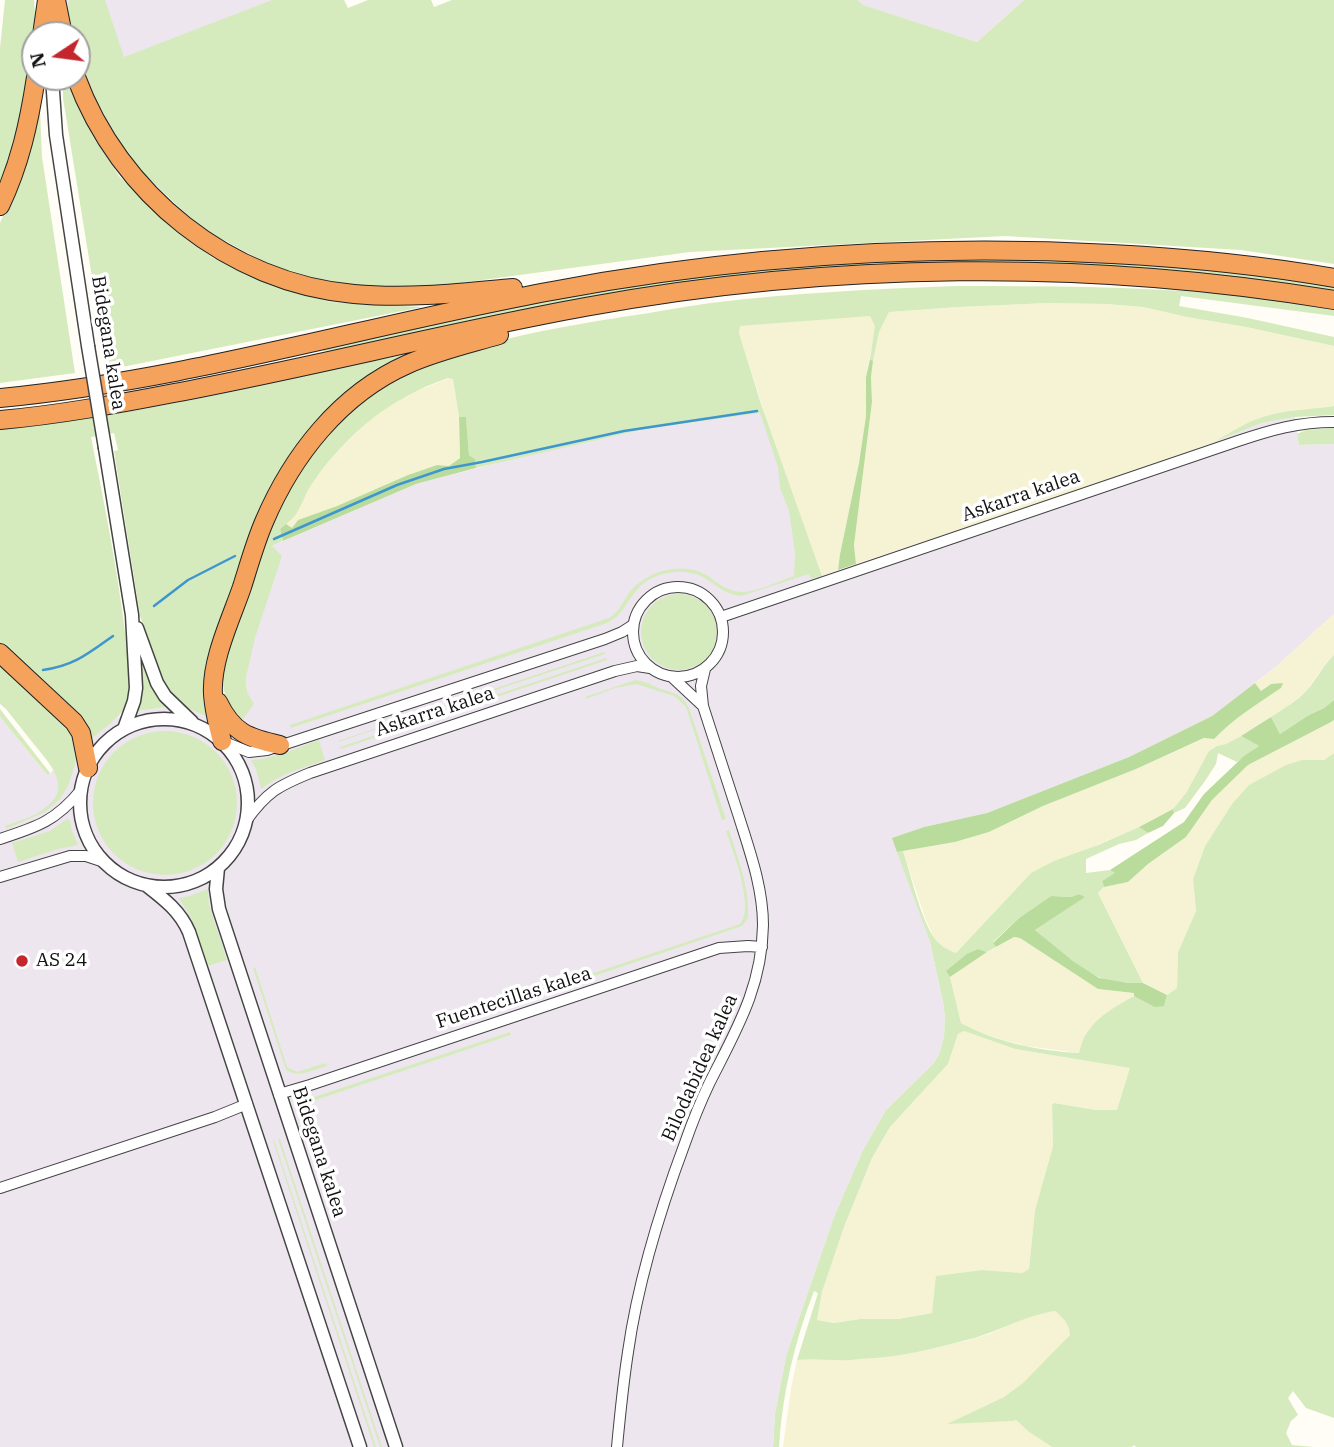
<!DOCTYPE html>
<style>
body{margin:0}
#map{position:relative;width:1334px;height:1447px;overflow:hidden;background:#fffdf5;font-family:"IBM Plex Serif",serif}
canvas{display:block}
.north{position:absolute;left:21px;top:21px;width:70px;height:70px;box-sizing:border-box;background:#fff;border:2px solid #a0a0a0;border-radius:50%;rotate:257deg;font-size:19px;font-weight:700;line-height:28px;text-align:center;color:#111}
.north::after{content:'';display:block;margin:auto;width:24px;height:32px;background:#c4262e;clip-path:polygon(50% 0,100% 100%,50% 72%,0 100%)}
</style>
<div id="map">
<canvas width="1334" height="1447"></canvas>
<div class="north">N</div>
</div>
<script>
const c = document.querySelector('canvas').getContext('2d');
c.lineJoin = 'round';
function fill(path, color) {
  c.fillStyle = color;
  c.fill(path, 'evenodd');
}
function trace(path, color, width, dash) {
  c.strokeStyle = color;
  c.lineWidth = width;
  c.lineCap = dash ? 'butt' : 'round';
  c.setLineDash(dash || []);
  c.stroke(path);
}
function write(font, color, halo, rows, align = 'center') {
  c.font = font + ' "IBM Plex Serif",serif';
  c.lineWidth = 7;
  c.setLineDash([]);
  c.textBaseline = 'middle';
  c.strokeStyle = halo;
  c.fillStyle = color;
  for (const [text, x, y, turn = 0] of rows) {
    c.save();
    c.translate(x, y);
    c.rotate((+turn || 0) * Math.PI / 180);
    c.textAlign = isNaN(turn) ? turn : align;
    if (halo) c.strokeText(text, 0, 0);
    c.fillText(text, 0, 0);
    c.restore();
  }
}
const industrial = new Path2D(`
 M47,0H338L130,80Z
 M858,0H1024L977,42L862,5Z
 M764,412L822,576L1179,456L1262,423L1295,417L1299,445L1334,444V614L1277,666L1212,716L1129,757L987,813L924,827L893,838L930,942L943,1002L945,1017L944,1036L940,1052L934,1063L886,1110L862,1152L834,1217L786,1356L775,1414L773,1447H0V717L48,776L56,767L75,764L78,755L92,739L110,722L120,716L138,711L167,707L189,709L208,717L241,722L247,692L246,678L272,546L416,484L524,456L641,430Z`);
const farmland = new Path2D(`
 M1049,303L1106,304L1143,307L1187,317L1246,327L1334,346V406L1313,409L1294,410L1247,424L1214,442L1179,456L856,564L854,545L872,402L871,377L873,361L879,332L889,312L958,307Z
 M865,315L870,316L876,326L866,377V416L859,463L840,554L838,570L822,576L764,412L739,333L740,326Z
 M449,378H453L459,417L460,458L449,466L437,465L408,475L337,506L298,520L292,529L286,524L295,515L312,483L341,446L363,425L400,398Z
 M1334,614V655L1327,662L1307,690L1287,707L1241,736L1226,744L1217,746L1203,762L1186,793L1173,809L1139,827L1031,873L956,953L947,950L934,938L925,918L903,851L955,842L989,832L1043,806L1136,769L1205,738L1214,739L1224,728L1248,710L1281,688L1271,684L1261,691L1255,683L1277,666Z
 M1334,720V753L1324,760H1302L1232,804L1205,846L1193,879L1196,911L1178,952L1177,988L1167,995L1143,983L1098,893L1104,887L1128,882L1148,864L1186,837L1212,800L1248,765Z
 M1014,937L1020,938L1098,989L1135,993L1134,996L1098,1020L1086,1033L1079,1053L1026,1046L1003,1040L973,1030L961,1023L950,977L979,957Z
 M964,1031L1015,1049L1131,1068L1118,1110H1096L1054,1103L1052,1105L1053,1146L1035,1210L1029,1269L1022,1273L983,1270L932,1313L898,1319H860L834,1323L817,1320L822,1292L844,1227L872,1158L890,1127L948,1064L958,1034Z
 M1055,1311L1066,1320L1070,1327L1071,1335L1024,1382L1004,1397L950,1423L1013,1421L1016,1420L1029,1432L1052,1447H783L791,1388L797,1360L811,1358L847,1360L900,1355L966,1341L989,1334L1022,1319L1040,1313Z`);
const green = new Path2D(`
 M5,0H34L35,13L32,58L24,112L0,192V48Z
 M69,0H105L124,57L272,0H344L348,8L368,0H431L434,7L452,0H858L863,5L977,42L1024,0H1334V264L1241,250L1005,236L690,252L438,286L357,290L270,265L201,228L126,157L90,87L77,45V35H74L67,12Z
 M63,77H69L88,125L119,176L165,222L213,258L271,285L330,302L422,307L107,370L63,98Z
 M39,87L42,157L75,373L0,383V223L26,163Z
 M966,256L1181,265L1334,285V294L846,268L346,350L322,351L338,343L613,286L776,266Z
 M955,286C1044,286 1133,286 1222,294C1260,297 1297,304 1334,309V316L1181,296L1179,306L1248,318L1334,337V346L1246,327L1187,317L1143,307L1106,304L1049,303L958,307L889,312L879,332L873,361L870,359L875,326L870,316L740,326L739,333L761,404L822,576L811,579L809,574L741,596C719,594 711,577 692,573C673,569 648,575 636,591C625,604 624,614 607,623L291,728L290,725L609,618C619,612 622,603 629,593C634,586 642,580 650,576C667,567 691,565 708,576C718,583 728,592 742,592C756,592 780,581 794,576L795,553L789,511L780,488L778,467L760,413L641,430L476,468L475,459L469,455L466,418L459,417L453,379L448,378C391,398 349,431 314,481C306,491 303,504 296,514C292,520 285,525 280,529L283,541L272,546L282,556L255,638L246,678L247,692L254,704L241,722C230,710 221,691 223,674C225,646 241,610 250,583C259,556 267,528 280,503C286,492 294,482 300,472C314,451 327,431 346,414C415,350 532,332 622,317C652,313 681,307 711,303C792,293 874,289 955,286Z
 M414,353L379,373L272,491L208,717L189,709L173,696L165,684L153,654L140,616L114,451L118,450L114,433L91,437C104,502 117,567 125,632C128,654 135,687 126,706C121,717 101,730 92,739L85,728L0,646V429C129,417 254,387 380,359Z
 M1334,406V415L1295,417L1262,423L1214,442C1230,433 1246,422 1263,417C1286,409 1310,410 1334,406Z
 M1334,428V444L1299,445L1297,434L1306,430Z
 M641 632a38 38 0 1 1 76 0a38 38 0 1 1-76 0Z
 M604,652L605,654L338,742V741Z
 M1334,655V700L1324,708L1307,716L1280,734L1271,717C1283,709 1297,701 1307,690C1317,679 1323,665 1334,655Z
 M606,658L607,660L341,749L340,747Z
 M140,660H142L154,689L167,707L138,711L141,697Z
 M0,662L71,732L78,755L68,786L60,799L45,812L6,829L5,826C18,821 34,817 45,808C74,787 49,763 33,743C24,732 15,720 6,709L0,704Z
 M635,680C644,681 650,684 658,688C674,694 683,692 690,711L726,819L722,820L686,707L674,696L636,684L615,688L586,699L585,697Z
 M0,709L50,773L48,776L0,717Z
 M93 803a72 72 0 1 1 144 0a72 72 0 1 1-144 0Z
 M1241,736L1259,746L1237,762L1218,753L1216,764L1205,781L1185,808L1174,813L1173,809L1186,793L1209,751L1217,746L1226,744Z
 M319,740L325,760C302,768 280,774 261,789L256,769L251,760C274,759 297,748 319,740Z
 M1334,753V1418L1306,1408L1293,1391L1288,1398L1298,1415L1291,1421L1286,1433L1292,1445L1314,1447H1136L1134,1445L1132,1447H1052L1029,1432L1016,1420L1013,1421L947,1424L1004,1397L1024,1382L1070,1335C1069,1323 1064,1319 1055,1311C1022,1316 995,1334 963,1341C942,1346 921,1352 900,1355C884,1358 867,1358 851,1360C833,1361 816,1358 797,1360L818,1293L814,1291C795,1340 782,1394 779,1447H773L775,1414L786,1356L834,1217L862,1152L886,1110L934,1063L940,1052L944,1036L945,1017L943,1002L930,942L897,852L903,851C911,875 920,916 933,936C938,944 947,950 956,953L1031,873L1054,861L1098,845L1139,827L1148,833L1136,840L1119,844L1086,859V873L1110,870L1116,873L1102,881L1104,887L1098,893L1143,983C1129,983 1111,983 1098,977C1075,967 1055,946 1035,930L1084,897L1079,894L1071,897L1051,896L1019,918L993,942L996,947L987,952L978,949L947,971L950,977L961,1023C996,1042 1039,1051 1079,1053C1081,1046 1083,1037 1088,1031C1098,1016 1118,1005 1134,996L1164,1006L1167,995L1177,988L1178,952L1196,911L1193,879L1205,846L1232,804L1249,785L1286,765L1302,760H1324ZM964,1031L1015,1049L1130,1068L1117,1110H1096L1054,1103L1052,1105L1053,1146L1035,1210L1029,1269L1022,1273L983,1270L936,1276L932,1313L898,1319H860L834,1323L817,1320L822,1292L844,1227L872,1158L890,1127L948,1064L958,1034Z
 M67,819L70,820L72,831L78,845L58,849L18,862L12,843L50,831Z
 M729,830C738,859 750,888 748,918L742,926L514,1003L513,1000L740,924C755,908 733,851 726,831Z
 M208,889L209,905L227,960L207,966L191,918L179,898L189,896Z
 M255,967L287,1067L297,1072L326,1063L327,1066C313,1070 299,1078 286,1070L253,968Z
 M510,1032L511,1035L313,1101C297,1113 307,1128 313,1144L310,1145C305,1129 293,1109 311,1098Z
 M278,1139H280L382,1447H380Z
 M274,1140L376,1447H374L273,1141Z`);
const forest = new Path2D(`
 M870,359L873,361L871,377L872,402L854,545L856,564L838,570L840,554L859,463L866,416V377Z
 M459,417H466L469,455L475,459L476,468L416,484L283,541L280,529L286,524L292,528L298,520L337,506L408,475L437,465L449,466L460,458Z
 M1255,683L1261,691L1271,684L1283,683L1281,688C1257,704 1233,719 1214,739L1204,738L1136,769L1043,806L989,832L955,842L897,852L892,838L924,827L987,813L1129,757L1212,716Z
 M1334,700V720L1331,722L1248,765L1212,800L1186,837L1148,864L1128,882L1104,887L1102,881L1115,873L1110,870L1184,822L1204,794L1244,756L1259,746L1241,736L1271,717L1280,734L1307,716L1324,708Z
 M1173,809L1174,813L1163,826L1148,833L1139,827Z
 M1079,894L1085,897L1035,930L1074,962L1099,978L1128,983H1143L1167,995L1164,1006L1155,1007L1134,996V993L1098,989L1020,938L1014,937L996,947L993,943L1019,918L1051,896L1071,897Z
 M978,949L987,952L950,977L946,971L967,954Z`);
const stream = new Path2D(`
 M274,539L397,485L444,469L482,462L624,431L757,411
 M154,606L188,580L235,556
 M43,670C74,666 89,653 113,636`);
const minor = new Path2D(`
 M633 632a45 45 0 1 1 90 0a45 45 0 1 1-90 0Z
 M721,617L1238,441C1271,430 1298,422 1334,422
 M672,677L703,706
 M222,741L249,752L267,750L605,639L622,632L633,625
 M246,821C267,792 278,786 310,773L615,671L637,666L650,668
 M0,839C37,827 56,821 81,790
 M0,877L70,856H86L104,862
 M279,1094L310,1085L719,948L748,946L762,947
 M0,1188L215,1117L247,1104
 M617,1447C620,1415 623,1384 628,1352C638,1281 660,1210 685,1143C692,1123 700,1103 709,1084C736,1030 762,988 763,925C763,888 750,852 739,817C727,780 715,743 703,706L701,686L705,669`);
const tertiary = new Path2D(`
 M52,77L56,135L88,346
 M105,448L132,615L136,688L134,701L124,729
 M137,628L157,683L165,696L192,722
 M80 803a84 84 0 1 1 168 0a84 84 0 1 1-168 0Z
 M218,868L216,889L219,909L396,1447
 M146,885C164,899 180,911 189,932L360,1447`);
const motorway = new Path2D(`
 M56,0L63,35
 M42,35L47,0
 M76,77C119,194 229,283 354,294C407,299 460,293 513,288
 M0,206C20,164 29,123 36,77
 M0,398C187,380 368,325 552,291C737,256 924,244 1112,254C1186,258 1261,265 1334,278
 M0,420C58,415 117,404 174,393C312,367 448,332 585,307C829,262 1090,259 1334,300
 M0,653L74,722L81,733L88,768
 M218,702C233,733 248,738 280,745
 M222,741C218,726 214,710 213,694C211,660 231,619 242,587C249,565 255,543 264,522C292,456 340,394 408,364C437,351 468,344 499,335`);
const tertiaryBridge = new Path2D(`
 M88,346L105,448`);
const markers = [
 [22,961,7,"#c4262e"]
];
const streetNames = [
 ["Bidegana kalea",108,343,81],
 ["Askarra kalea",1021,496,-19],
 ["Askarra kalea",435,712,-18],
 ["Fuentecillas kalea",514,998,-18],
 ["Bilodabidea kalea",700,1068,-66],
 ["Bidegana kalea",319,1152,72]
];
const poiNames = [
 ["AS 24",36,961]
];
fill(industrial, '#eee6ef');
fill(farmland, '#f6f3d4');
fill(green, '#d5ebbd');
fill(forest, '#b9dc9c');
trace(stream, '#3f96cf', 2.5);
trace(minor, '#444', 12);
trace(tertiary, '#444', 15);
trace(motorway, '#222', 20);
trace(minor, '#fff', 10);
trace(tertiary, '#fff', 12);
trace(motorway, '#f5a25d', 18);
trace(tertiaryBridge, '#444', 15, []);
trace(tertiaryBridge, '#fff', 12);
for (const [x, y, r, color] of markers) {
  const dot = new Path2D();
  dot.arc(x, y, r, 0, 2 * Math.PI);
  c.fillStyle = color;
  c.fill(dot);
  trace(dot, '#fff', 2.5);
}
write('19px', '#111', '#fff', streetNames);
write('19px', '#111', '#fff', poiNames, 'left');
</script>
